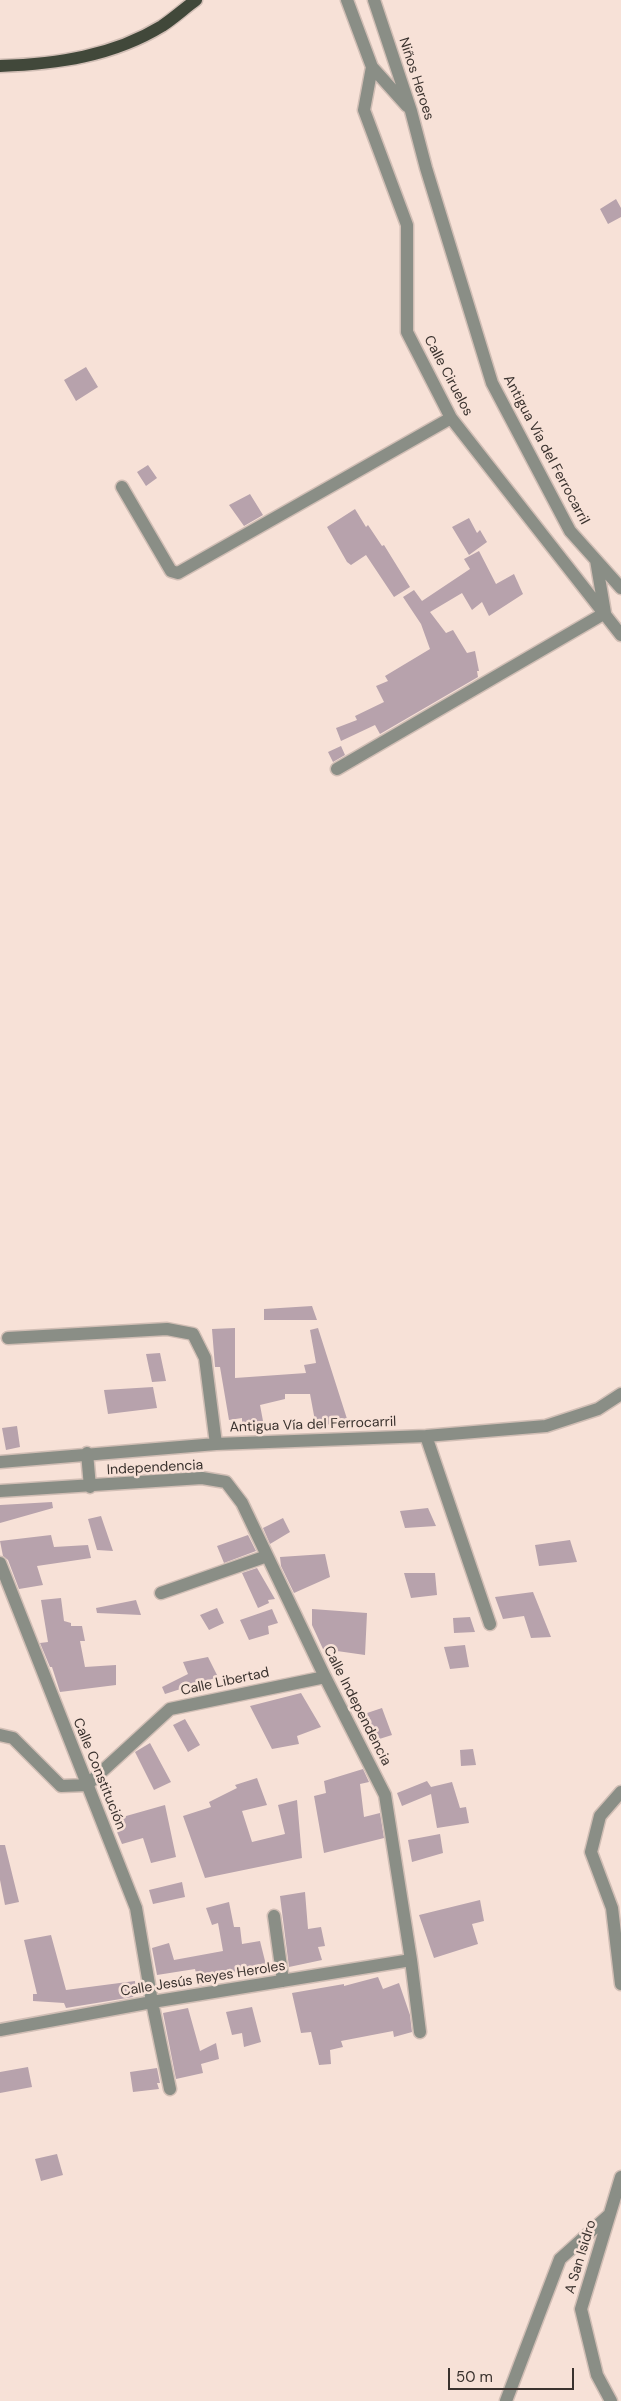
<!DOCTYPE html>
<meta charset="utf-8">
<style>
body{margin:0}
#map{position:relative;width:621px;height:2401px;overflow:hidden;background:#f7e1d7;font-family:"DM Sans",sans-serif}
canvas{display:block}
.scale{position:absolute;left:448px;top:2368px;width:126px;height:22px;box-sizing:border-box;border:2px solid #3a322e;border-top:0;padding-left:6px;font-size:15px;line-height:18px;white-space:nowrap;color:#3a322e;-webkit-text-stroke:4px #f7e1d7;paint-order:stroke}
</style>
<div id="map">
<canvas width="621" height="2401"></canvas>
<div class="scale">50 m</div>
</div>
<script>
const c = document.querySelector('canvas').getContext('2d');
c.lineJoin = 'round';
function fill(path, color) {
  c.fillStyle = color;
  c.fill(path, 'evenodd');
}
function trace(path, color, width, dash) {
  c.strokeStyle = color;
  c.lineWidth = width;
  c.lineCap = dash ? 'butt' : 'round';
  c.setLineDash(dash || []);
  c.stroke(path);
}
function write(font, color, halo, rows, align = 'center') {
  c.font = font + ' "DM Sans",sans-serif';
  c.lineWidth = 5;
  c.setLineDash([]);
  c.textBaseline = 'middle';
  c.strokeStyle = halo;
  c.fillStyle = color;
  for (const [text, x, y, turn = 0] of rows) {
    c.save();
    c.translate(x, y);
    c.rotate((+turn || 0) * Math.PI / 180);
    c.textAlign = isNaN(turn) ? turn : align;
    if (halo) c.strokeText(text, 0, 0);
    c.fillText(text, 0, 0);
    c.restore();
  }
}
const building = new Path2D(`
 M616,199L621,208V217L608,224L600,209Z
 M86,367L98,387L76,401L64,380Z
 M148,465L157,478L146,486L137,472Z
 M250,494L263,515L244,526L229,505Z
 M355,509L366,527L368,525L382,546L384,545L410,587L394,597L366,555L351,565L347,562L327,527Z
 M469,518L477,533L480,530L487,542L469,555L452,527Z
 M479,551L496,584L514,574L523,594L489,616L482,602L472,610L462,593L430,612L446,633L453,630L467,653L475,651L479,671H477L478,677L380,734L375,725L341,741L336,728L357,720L355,716L384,702L376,686L388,681L385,676L430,649L421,624L403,597L414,590L422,601L470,569L464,559Z
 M341,746L345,755L333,762L328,752Z
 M312,1306L317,1320H264V1309Z
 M235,1328V1378L306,1373L304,1365L316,1363L310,1330L318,1328L348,1422L316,1426L310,1394H285V1399L260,1405L263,1421L242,1423V1418L229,1420L220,1367H215L212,1329Z
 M160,1353L166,1381L152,1382L146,1354Z
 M153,1387L157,1408L108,1414L104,1390Z
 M17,1426L20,1447L6,1450L2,1428Z
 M52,1502L53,1508L0,1523V1505Z
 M428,1508L436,1526L405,1528L400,1511Z
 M101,1516L113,1551L97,1550L88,1519Z
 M283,1518L290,1532L270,1544L263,1528Z
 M51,1535L54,1547L88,1545L91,1558L37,1566L43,1585L19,1589L8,1560L3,1556L0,1541Z
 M248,1535L256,1551L224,1563L217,1546Z
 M570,1540L577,1562L539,1566L535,1545Z
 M325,1554L330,1577L294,1593L281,1566L280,1557Z
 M257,1568L275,1599L268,1600L269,1603L258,1608L242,1573Z
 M404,1573H435L437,1595L411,1598Z
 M533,1592L551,1637L531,1638L524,1616L503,1619L495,1597Z
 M61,1598L64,1621L71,1623V1626H82L85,1641H80L85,1667L116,1665V1685L60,1692L52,1667H50L40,1643L48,1642L41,1600Z
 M136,1600L141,1615L97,1613L96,1608Z
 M217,1608L224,1623L209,1630L200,1615Z
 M272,1609L278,1623L268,1626L269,1634L249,1640L240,1620Z
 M312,1609L367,1613L365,1655L323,1649L312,1625Z
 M470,1617L475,1632L454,1633L453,1618Z
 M465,1645L469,1667L450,1669L444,1647Z
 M208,1657L218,1677L165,1694L162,1687L188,1674L183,1662Z
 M301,1693L321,1727L297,1736L299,1744L272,1749L250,1706Z
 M382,1708L392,1735L373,1741L364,1714Z
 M185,1719L200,1745L188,1752L173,1725Z
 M150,1743L171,1782L154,1790L135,1752Z
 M473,1749L476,1765L461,1766L460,1750Z
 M363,1769L369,1782L360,1784L364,1817L380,1813L384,1838L324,1853L314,1796L326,1793L324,1781Z
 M257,1778L267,1805L242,1811L252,1842L285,1834L278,1805L297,1800L302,1858L205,1878L183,1816L211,1807L209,1802L237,1788L235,1785Z
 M427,1781L431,1787L452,1782L460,1808L466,1807L469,1823L437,1828L431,1794L402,1806L397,1793Z
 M165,1805L176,1857L151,1863L143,1838L122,1844L112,1820Z
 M440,1834L443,1853L412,1862L408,1840Z
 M0,1845H5L19,1902L5,1905L0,1880Z
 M182,1882L185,1897L153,1904L149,1890Z
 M305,1892L308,1929L321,1927L325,1946L318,1947L322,1960L289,1967L280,1896Z
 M480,1900L484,1921L472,1924L478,1944L434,1958L419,1915Z
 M229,1902L234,1927H240L242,1944L260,1941L266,1965L223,1974L224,1979L199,1986L195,1969L157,1975L152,1948L169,1943L174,1960L223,1951L218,1923L212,1925L206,1908Z
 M51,1935L66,1990L135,1981L136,1991L133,1997L66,2008L64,2003L33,2001V1994H37L24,1940Z
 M378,1977L383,1989L399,1983L410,2015L412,2032L394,2037L393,2031L341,2041L343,2047L330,2050L331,2064L319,2065L311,2032L301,2033L292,1993L344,1984V1986Z
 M252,2007L261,2042L244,2047L242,2033L232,2035L226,2012Z
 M188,2008L200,2051L216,2043L219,2059L201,2064L203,2073L176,2079L163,2013Z
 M28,2067L32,2087L0,2093V2072Z
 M157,2068L160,2083H157L159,2089L133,2092L130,2072Z
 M57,2154L63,2175L41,2181L35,2159Z`);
const minor = new Path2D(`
 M347,0L372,67L364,110L407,225V332L451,418L621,635
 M374,0L411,111L426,168L492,383L570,531L621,588
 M372,67L407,106
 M122,487L171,571L178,573L451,418
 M337,769L605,613L596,560
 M8,1338L167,1329L193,1334L205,1358L216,1444
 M426,1436L490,1624
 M87,1453L90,1487
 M0,1462L216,1444L426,1436L546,1426L598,1409L621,1394
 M0,1491L202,1478L226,1482L242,1503L325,1677L385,1795L411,1960L420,2032
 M0,1563L136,1908L152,2002L170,2089
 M161,1593L267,1556
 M0,1735L13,1738L61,1786L87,1785L170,1709L325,1677
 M621,1792L600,1816L591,1852L612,1908L621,1984
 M274,1916L283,1981
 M0,2030L152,2002L411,1960
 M506,2401L560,2259L609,2215
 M611,2401L597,2375L581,2309L621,2177`);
const major = new Path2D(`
 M0,66C57,64 113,56 162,26C174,18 185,8 196,0`);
const streetNames = [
 ["Niños Heroes",416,79,72],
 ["Calle Ciruelos",448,376,62],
 ["Antigua Vía del Ferrocarril",546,450,62],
 ["Antigua Vía del Ferrocarril",313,1425,-2],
 ["Independencia",155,1468,-3],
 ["Calle Libertad",225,1682,-12],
 ["Calle Independencia",357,1706,63],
 ["Calle Constitución",99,1774,68],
 ["Calle Jesús Reyes Heroles",203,1979,-9],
 ["A San Isidro",581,2257,-73]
];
fill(building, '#b7a2ac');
trace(minor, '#d1beb5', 15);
trace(major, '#d1beb5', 15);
trace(minor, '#8a8e86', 12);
trace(major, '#41483a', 12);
write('14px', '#3a322e', '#f7e1d7', streetNames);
</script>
